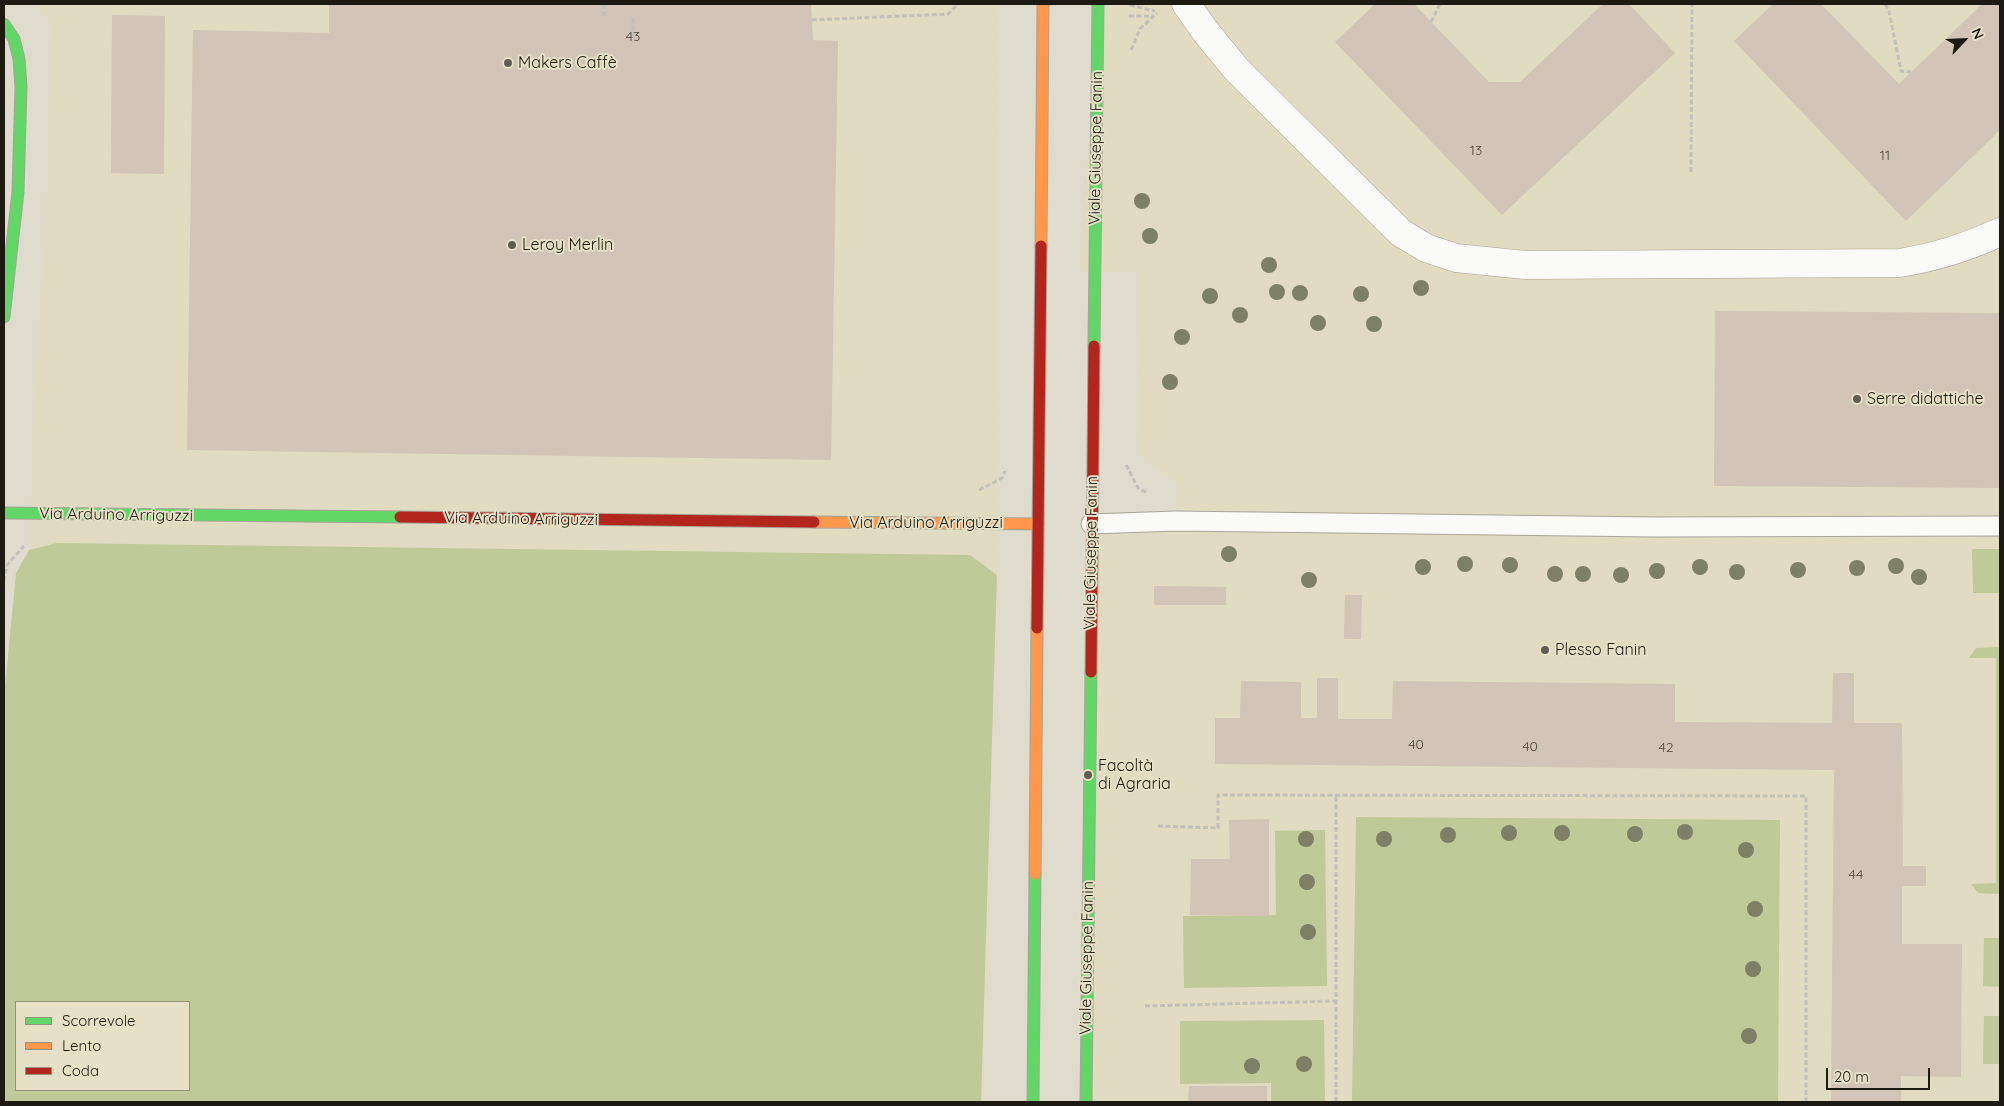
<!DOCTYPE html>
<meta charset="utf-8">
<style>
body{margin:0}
#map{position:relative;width:2004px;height:1106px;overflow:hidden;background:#dfdccd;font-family:Quicksand,sans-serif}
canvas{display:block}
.frame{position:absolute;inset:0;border:5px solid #1c1a11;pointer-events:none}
.legend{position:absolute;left:15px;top:1001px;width:175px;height:90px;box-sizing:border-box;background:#e6e1c6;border:1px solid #95917e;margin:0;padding:6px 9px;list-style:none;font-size:15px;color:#1c1a11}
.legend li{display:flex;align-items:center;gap:10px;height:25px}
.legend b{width:25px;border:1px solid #95917e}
.north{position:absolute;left:1939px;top:15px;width:50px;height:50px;-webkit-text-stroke:4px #e6e1c6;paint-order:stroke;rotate:65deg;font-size:14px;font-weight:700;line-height:20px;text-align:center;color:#1c1a11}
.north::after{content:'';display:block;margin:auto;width:18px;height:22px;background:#1c1a11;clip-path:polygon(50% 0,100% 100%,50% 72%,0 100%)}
.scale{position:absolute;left:1826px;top:1068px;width:104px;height:22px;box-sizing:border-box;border:2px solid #1c1a11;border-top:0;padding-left:6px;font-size:15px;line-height:18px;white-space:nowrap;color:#1c1a11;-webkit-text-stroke:4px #e6e1c6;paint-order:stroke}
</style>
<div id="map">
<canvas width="2004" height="1106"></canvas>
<div class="frame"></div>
<ul class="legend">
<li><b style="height:6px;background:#63d668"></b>Scorrevole</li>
<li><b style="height:6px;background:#ff974d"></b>Lento</li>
<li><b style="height:6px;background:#b3261e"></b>Coda</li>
</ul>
<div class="north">N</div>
<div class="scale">20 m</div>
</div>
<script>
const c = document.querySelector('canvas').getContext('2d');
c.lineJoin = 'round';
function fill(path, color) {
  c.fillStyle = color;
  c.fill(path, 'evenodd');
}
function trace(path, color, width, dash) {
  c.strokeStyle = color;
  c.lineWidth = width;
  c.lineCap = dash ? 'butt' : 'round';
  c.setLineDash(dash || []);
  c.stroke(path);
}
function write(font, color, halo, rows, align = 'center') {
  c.font = font + ' Quicksand,sans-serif';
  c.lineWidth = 4;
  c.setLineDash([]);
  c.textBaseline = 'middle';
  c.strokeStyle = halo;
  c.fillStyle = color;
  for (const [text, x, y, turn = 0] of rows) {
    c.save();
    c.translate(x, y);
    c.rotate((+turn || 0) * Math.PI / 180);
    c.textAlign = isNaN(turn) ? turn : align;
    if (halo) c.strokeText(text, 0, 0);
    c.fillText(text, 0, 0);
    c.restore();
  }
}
const built = new Path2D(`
 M32,4H998L997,575L970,555L57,543L29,550L33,411L47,189L50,22Z
 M1098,4H2000V1102H1086L1091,524L1176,521L1177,484L1139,454L1137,272L1079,271Z`);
const green = new Path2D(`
 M57,543L970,555L997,575L981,1102H4V697L16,573L29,550ZM189,1002V1090H16V1002Z
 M1972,549H2000V593H1973Z
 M2000,647V894L1978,893L1971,884L1996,883V658H1969L1976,648Z
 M1356,817L1780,820L1778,1102H1352Z
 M1325,830L1327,986L1184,988L1183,916L1276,915L1275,831Z
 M1984,938H2000V987L1983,986Z
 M1984,1016H2000V1064H1983Z
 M1324,1020L1325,1102H1271V1083L1180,1084V1021Z`);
const building = new Path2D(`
 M329,4H811L813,40L838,41L831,460L187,450L193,30L329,33Z
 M1375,4H1414L1489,82H1520L1603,4H1629L1675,53L1502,215L1335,42Z
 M1773,4H1821L1899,84L1982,4H2000V130L1906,221L1734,41Z
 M112,15L165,16L164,174L111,173Z
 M1715,311L2000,313V488L1714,486Z
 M1154,586L1226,587V605H1154Z
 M1345,595H1362L1361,639H1344Z
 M1833,673H1854V723H1902L1903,866H1926V886H1902V944H1962L1961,1077L1901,1076V1102H1831L1834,770L1215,764V718H1240L1241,681L1301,682V718H1317V678H1338V719H1392L1393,681L1675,684V722L1832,723Z
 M1269,819V916L1190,915L1191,859H1230L1229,820Z
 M1189,1086H1267V1102H1188Z`);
const path = new Path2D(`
 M604,4V17
 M1885,4L1889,11L1901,71L1911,72
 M1130,5L1155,11
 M1129,16H1153
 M633,18V37
 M812,20L948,14L958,4
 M1431,22L1440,4
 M1131,50L1140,29L1157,13
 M1691,172L1692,4
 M1126,465L1138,488L1147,493
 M979,490L1002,478L1005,471
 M4,581L7,565L24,546
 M1158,826L1218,828V795L1806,796V1102
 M1145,1006L1336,1001
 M1336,1102V795`);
const lane = new Path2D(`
 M1091,524L1176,521L1655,527L2000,526`);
const street = new Path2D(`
 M1186,4L1205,31L1237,70L1401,233L1426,248L1456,258L1525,265L1900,263C1937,257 1966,248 2000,232`);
const fast = new Path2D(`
 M4,24L14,39L19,59L21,87L18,192L4,317
 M1094,346L1098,4
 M4,513L400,517
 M1033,1102L1035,874
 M1086,1102L1091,672`);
const slow = new Path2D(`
 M1041,246L1043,4
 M814,522L1038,524
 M1035,874L1037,628`);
const jam = new Path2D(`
 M400,517L814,522
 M1037,628L1041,246
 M1091,672L1094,346`);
const trees = [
 [1142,201],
 [1150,236],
 [1269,265],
 [1421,288],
 [1277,292],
 [1300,293],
 [1361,294],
 [1210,296],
 [1240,315],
 [1318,323],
 [1374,324],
 [1182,337],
 [1170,382],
 [1229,554],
 [1465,564],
 [1510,565],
 [1896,566],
 [1423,567],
 [1700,567],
 [1857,568],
 [1798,570],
 [1657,571],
 [1737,572],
 [1555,574],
 [1583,574],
 [1621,575],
 [1919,577],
 [1309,580],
 [1685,832],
 [1509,833],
 [1562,833],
 [1635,834],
 [1448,835],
 [1306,839],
 [1384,839],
 [1746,850],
 [1307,882],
 [1755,909],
 [1308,932],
 [1753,969],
 [1749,1036],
 [1304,1064],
 [1252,1066]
];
const markers = [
 [508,63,5,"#605e53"],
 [512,245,5,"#605e53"],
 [1857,399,5,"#605e53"],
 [1545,650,5,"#605e53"],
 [1088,775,5,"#605e53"]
];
const numberNames = [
 ["43",633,37],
 ["13",1476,151],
 ["11",1885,156],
 ["40",1416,745],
 ["40",1530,747],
 ["42",1666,748],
 ["44",1856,875]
];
const poiNames = [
 ["Makers Caffè",518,63],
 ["Leroy Merlin",522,245],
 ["Serre didattiche",1867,399],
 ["Plesso Fanin",1555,650],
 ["Facoltà",1098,766],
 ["di Agraria",1098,784]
];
const streetNames = [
 ["Viale Giuseppe Fanin",1096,148,-89],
 ["Via Arduino Arriguzzi",116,515,1],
 ["Via Arduino Arriguzzi",521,519,1],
 ["Via Arduino Arriguzzi",926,523],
 ["Viale Giuseppe Fanin",1091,553,-89],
 ["Viale Giuseppe Fanin",1087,958,-89]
];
fill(built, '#e0dbc1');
fill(green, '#c0ca99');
fill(building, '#d2c4b7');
trace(lane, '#a7a499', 21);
trace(street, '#a7a499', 29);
trace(fast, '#a7a499', 13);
trace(slow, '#a7a499', 13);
trace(jam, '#a7a499', 13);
trace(path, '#c2c0bb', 3, [5, 2.5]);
trace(lane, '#fafaf8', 19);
trace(street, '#fafaf8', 28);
trace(fast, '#63d668', 11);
trace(slow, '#ff974d', 11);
trace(jam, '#b3261e', 11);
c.fillStyle = '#7d8065';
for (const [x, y] of trees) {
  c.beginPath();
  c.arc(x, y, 8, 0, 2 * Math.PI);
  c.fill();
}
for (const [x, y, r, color] of markers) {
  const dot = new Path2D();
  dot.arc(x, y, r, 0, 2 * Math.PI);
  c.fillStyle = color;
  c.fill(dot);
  trace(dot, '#e6e1c6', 2);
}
write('14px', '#4c473d', null, numberNames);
write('16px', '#1c1a11', '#e6e1c6', poiNames, 'left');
write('16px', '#1c1a11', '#e6e1c6', streetNames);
</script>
